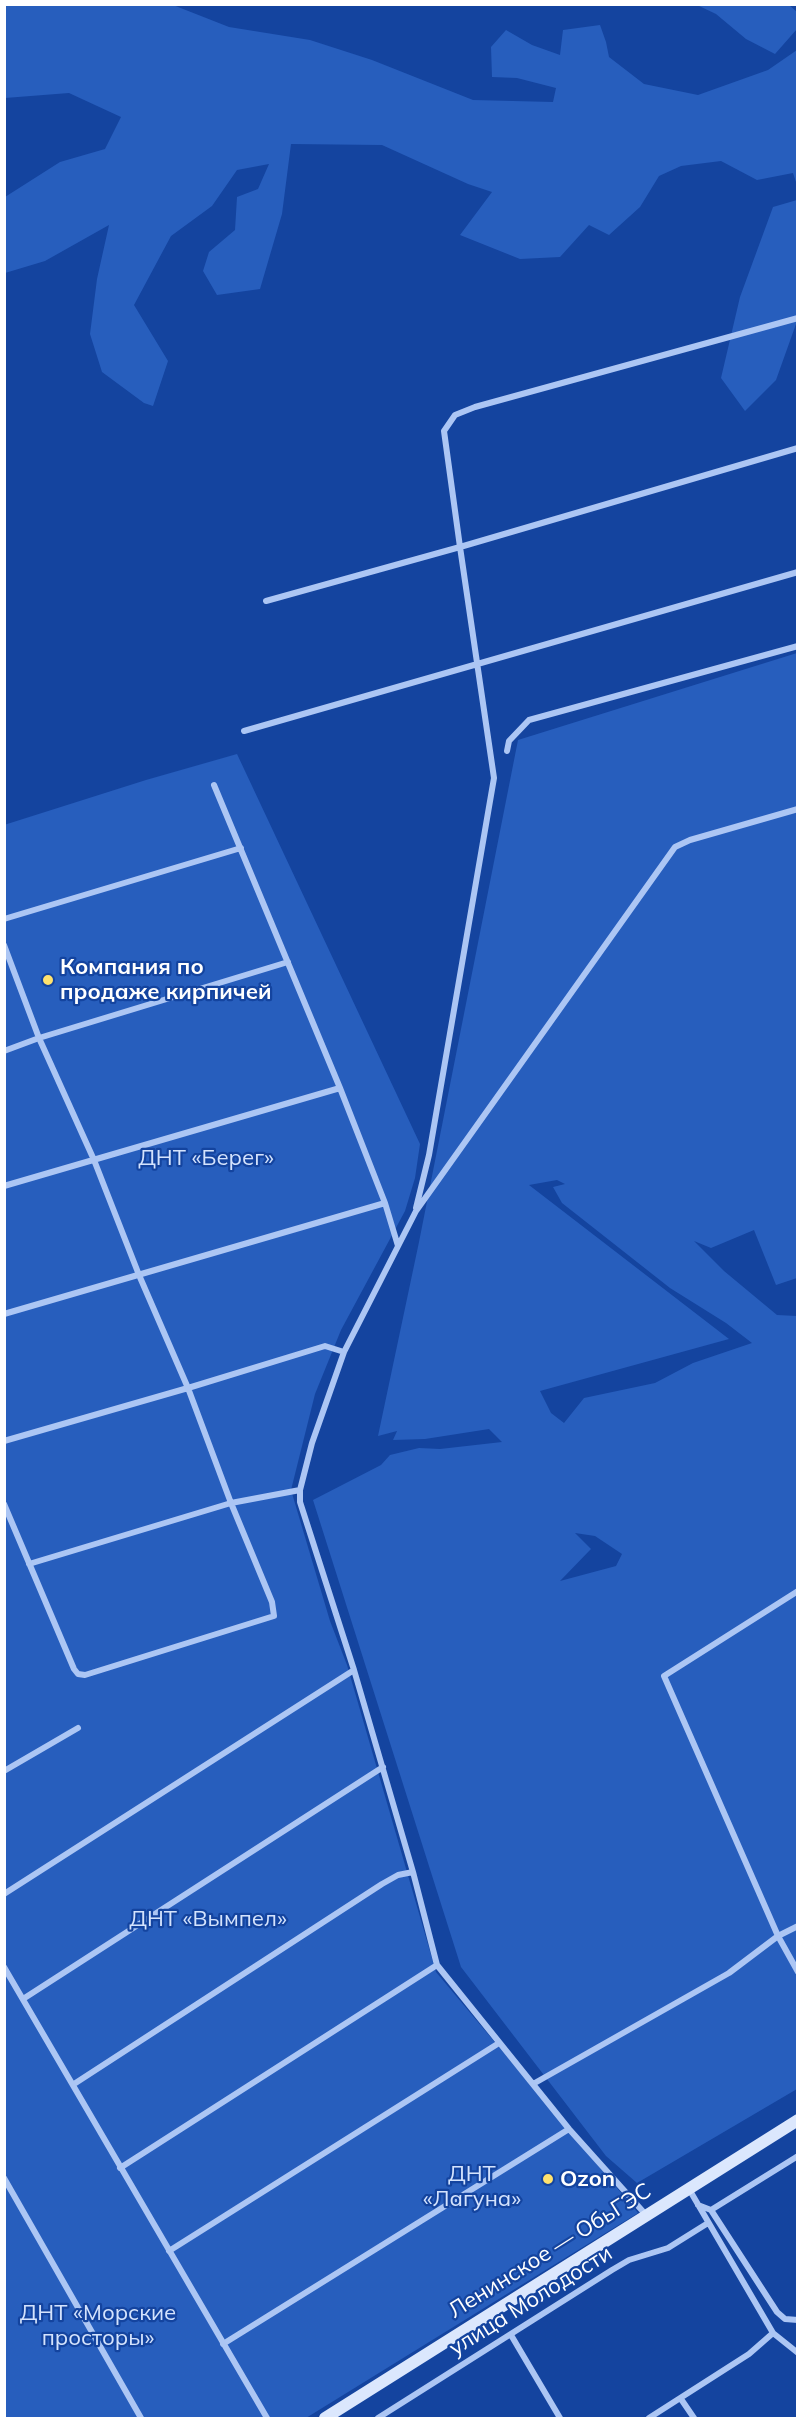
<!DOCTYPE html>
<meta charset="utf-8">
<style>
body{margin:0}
#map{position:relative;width:802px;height:2423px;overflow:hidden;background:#14449f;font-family:Mulish,sans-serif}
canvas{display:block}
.frame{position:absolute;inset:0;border:6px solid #fff;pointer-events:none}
</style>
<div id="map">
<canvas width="802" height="2423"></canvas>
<div class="frame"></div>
</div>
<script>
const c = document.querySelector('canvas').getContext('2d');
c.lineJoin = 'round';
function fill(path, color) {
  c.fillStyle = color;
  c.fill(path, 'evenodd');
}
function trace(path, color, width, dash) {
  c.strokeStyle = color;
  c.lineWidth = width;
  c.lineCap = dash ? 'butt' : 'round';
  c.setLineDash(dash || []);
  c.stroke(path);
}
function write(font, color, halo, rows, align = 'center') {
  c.font = font + ' Mulish,sans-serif';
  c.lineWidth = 4.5;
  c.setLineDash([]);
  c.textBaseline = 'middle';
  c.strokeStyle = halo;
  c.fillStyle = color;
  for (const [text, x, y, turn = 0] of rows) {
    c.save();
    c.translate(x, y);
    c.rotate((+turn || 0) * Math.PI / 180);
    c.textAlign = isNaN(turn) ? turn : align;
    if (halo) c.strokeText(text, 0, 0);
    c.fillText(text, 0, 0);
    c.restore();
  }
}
const green = new Path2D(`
 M4,5H173L229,27L310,40L372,60L473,100L553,102L556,88L517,78L492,77L491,47L506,30L532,45L560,55L563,30L600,25L606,42L609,57L644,84L698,95L768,70L797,50V185L793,173L757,180L721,161L681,166L659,176L640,207L609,235L589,225L560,257L520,259L460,235L492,192L468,184L382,145L291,144L282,214L260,289L217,295L203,271L209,252L235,230L237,197L258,189L269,164L237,170L212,206L171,236L134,305L168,361L153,406L144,403L102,372L90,334L97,279L109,225L45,261L5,273V197L60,162L105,149L121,117L69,93L5,98Z
 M697,5H789L797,12V29L775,54L746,39L716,14Z
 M797,200V324H796L776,380L745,411L721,378L740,297L773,207Z
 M797,653V1278L776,1285L754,1230L711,1248L694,1241L724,1271L777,1315L797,1316V2089L637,2183L606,2156L461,1967L313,1500L381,1465L390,1455L419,1448L440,1449L502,1442L489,1429L425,1439L393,1440L397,1431L378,1436L419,1242L518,740ZM557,1180L565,1184L553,1187L562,1203L670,1288L726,1323L752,1343L693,1363L655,1383L584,1398L564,1423L551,1413L540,1391L729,1339L529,1185ZM575,1533L595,1536L622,1554L616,1566L560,1581L591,1549Z
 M237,754L420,1144L415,1178L405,1211L341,1330L315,1394L291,1490L330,1621L347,1665L436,1972L638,2213L306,2418H5L4,825L146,780Z`);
const minor = new Path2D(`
 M266,601L460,547L444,431L455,415L475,407L798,318
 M244,731L798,572
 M507,751L509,741L529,720L798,646
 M214,785L340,1088L385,1203L398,1246
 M4,919L241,848
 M4,945L39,1038L94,1160L139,1275L188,1388L231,1503L300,1490
 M4,1051L39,1038L288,962
 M4,1186L340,1088
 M416,1208L429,1155L494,778L460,547L798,448
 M4,1314L385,1203
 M4,1441L188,1388L325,1346L344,1352
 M4,1504L74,1669L78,1674L85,1675L274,1616L272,1602L231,1503L29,1564
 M798,1591L664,1676L778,1936L798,1972
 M4,1771L78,1728
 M4,1894L354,1670
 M4,1967L267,2418
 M23,1999L383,1767
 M74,2084L382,1884L398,1875L413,1872
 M533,2084L729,1973L778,1936L798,1926
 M120,2168L437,1965
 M4,2178L141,2418
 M689,2189L773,2333L798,2353
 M698,2205L711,2210L777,2312L785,2319L798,2320
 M711,2210L798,2156
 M647,2216L569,2129L437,1965L413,1872L354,1670L300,1502V1490L312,1443L344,1352L416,1211L675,847L690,840L798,809
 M169,2251L499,2043
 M511,2335L560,2418
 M223,2344L569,2129
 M681,2399L694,2418
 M378,2418L612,2270L629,2260L668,2248L708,2223
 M649,2418L749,2354L773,2333`);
const secondary = new Path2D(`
 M325,2418L798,2120`);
const markers = [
 [48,980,6,"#ffe26e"],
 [548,2179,6,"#ffe26e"]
];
const poiNames = [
 ["Компания по",60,967],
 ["продаже кирпичей",60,992],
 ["Ozon",560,2179]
];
const parkNames = [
 ["ДНТ «Берег»",206,1158],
 ["ДНТ «Вымпел»",208,1919],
 ["ДНТ",472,2174],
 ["«Лагуна»",472,2199],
 ["ДНТ «Морские",98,2313],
 ["просторы»",98,2338]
];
const streetNames = [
 ["Ленинское — ОбьГЭС",550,2251,-32],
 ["улица Молодости",531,2301,-32]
];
fill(green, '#275ebd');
trace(minor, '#acc6f4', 6);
trace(secondary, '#dbe7fd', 12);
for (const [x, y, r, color] of markers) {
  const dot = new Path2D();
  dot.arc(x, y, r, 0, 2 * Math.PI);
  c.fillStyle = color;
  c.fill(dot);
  trace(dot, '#14449f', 2);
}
write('bold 22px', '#fff', '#14449f', poiNames, 'left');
write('22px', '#d4e3fd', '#14449f', parkNames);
write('22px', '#fff', '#14449f', streetNames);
</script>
